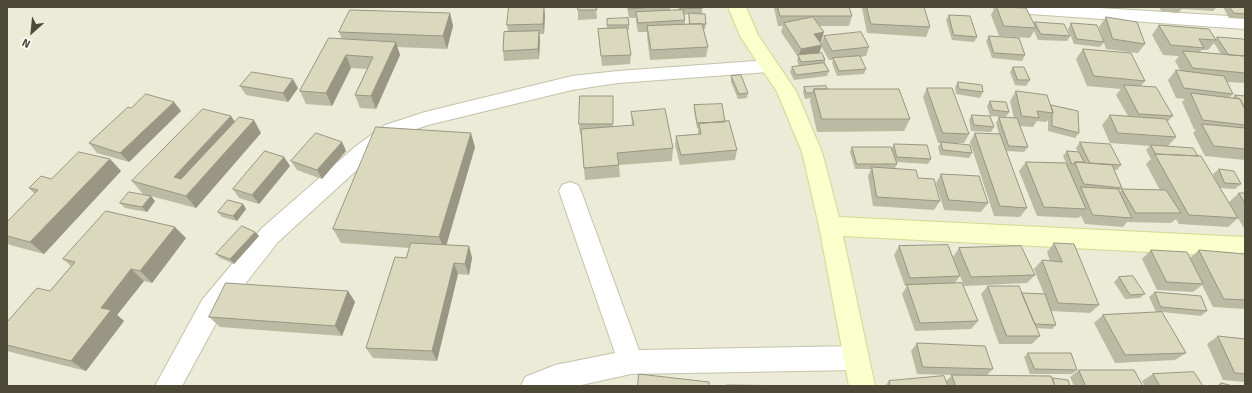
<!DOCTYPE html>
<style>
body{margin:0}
#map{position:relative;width:1252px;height:393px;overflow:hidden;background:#f6f6ea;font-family:Signika,sans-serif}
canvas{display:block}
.frame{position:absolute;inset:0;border:8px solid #4c4a36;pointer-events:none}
.north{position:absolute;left:12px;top:12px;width:40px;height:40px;-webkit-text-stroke:3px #fff;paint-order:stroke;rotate:207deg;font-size:11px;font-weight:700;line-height:16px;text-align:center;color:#4c4a36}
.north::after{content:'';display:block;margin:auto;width:14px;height:18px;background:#4c4a36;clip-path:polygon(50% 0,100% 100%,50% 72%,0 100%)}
</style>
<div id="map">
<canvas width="1252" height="393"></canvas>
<div class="frame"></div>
<div class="north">N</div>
</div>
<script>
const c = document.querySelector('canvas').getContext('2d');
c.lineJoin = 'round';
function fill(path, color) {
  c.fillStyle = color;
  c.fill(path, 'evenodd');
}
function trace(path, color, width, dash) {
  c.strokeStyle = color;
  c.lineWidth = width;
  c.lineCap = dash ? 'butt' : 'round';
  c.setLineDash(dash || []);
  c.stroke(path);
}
const residential = new Path2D(`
 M7,7H1245V386H7Z`);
const street = new Path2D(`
 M993,7H1084L1245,17V29L1002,12L996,11Z
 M769,60L776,62L778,66L776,70L769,72L618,83L572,90L428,125L399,135L370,158L278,242L220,316L182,386H155L202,300L262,228L356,146L385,125L425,112L572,76L618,71Z
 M570,182L578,185L581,191L639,350L856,346L865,349L869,358L865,367L856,370L631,374L577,386H521L525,377L555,365L615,353L559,191L562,185Z`);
const secondary = new Path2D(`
 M728,7H746L758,35L796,91L822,152L839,217L1245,237V257L843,236L875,386H849L819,226L802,152L777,92L740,36Z`);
const wall = new Path2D(`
 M578,7H596L597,19L578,20Z
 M627,7H670V11L679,10L678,7H702V14L706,24L705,29H703L708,47L706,57L650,60L647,36V32H638L636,22V18H629ZM689,14V24H685V20L684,15Z
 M774,7H849L852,16L849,26H819L821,42H820L821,44L824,36L869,47L866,56L860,57L866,69L864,74L837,76L832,63L833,60H829L821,46L819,53L825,60V63L829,71L827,76L794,80L790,72L792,67L799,66L797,60L798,57L781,32L783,26H778L774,8Z
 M863,7H924L930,27L926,37L867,33L862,8Z
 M995,7H1017L1034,24L1035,22L1070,36L1067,41L1038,40L1034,31L1030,38L999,36L991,15Z
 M1159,7H1217L1213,11L1182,9L1178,13L1161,11Z
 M1223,7H1245V19L1229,18Z
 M450,13L453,26L447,49L397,47L400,55L376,109L360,108L355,95L367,69L351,68L332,106L306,104L300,91L342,39L339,32Z
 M545,15L544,34H539L540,40L539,59L504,61L503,51L508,32L507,25Z
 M949,15L977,37L974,42L952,40L946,20Z
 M1106,17L1145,44L1138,53L1106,49L1099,27Z
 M607,19L629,25V30H627L631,55L630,64L602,66L599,39L598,29H607Z
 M1071,23L1104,42L1100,47L1074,44L1068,29Z
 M1159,25L1216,39L1217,37L1245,41V83L1227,82L1233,94L1230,97L1232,98L1235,95L1245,96V160L1205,156L1193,133L1196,130L1194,129L1182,102L1185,99L1176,98L1168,80L1176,70H1180L1175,61L1179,56L1163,55L1152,35ZM1214,43L1221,54L1200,52L1202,50H1208Z
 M989,36L1025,55L1022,61L992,58L986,41Z
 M1083,49L1145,81L1141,86L1173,116L1167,122L1176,137L1168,146L1198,156L1218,185L1213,174L1219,169L1241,184L1235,189L1220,188L1229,202L1239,193H1245V230L1238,218L1228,227L1179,224L1176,219L1171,223L1127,222L1123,227L1085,224L1081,216L1078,218L1037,216L1019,171L1026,162L1066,163L1063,156L1067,151L1078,152L1076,148L1080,142L1121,165L1117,170H1114L1122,188L1119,191L1120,192L1122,189L1160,190L1146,164L1151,159L1146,150L1150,146L1110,143L1102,125L1110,115L1128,116L1116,95L1121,89L1087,86L1076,59Z
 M1013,67L1030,80L1026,86L1015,85L1010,72Z
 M731,76L748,93L747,98L738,99L731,82Z
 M958,82L983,92L980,98L956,94L955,87Z
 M240,86L298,88L288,102L246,95Z
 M804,87L827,89L910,119L904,131L817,132L810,101L811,98L805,99L803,92Z
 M927,88L969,134L964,143H953L972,153L969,158L940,155L938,147L941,143H938L923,97Z
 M1016,91L1051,106V105L1079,133L1075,138L1048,131V120L1046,122L1037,121L1033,127L1020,126L1028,147L1024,152L1006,151L1027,208L1020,217L994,216L970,142L975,133L999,134L996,123L999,117L1014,118L1010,101Z
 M613,96V127L632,125L631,112L673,148L672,161L619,165L620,177L585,180L581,134H580L579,124Z
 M990,101L1009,112L1006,117L990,116L987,106Z
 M174,102L181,111L129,162L97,153L89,143L131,108Z
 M694,105L725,122L737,150L735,160L680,165L675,145L676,136L698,134V128H697L694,110Z
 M972,115L994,127L991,132L971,131L969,120Z
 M231,116L235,122L261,133L196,208L143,194L132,181Z
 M342,142L346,151L322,179L297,170L291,161Z
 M894,144L931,159L928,164L896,162L897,164L895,168L918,178L940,201L934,210L873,206L868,176L871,169H855L850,152L852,147L892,148Z
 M475,147L446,245L469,246L472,258L469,275L458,274L437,361L373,358L366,348L406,258L409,248L341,243L333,229Z
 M284,157L290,166L259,204L239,198L233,189Z
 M110,159L121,171L44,254L10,245L7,243V222L35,194L29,188L51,179Z
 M941,174L988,203L981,212L944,210L936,183Z
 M155,201L147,212L125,208L120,203Z
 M243,204L246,209L237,221L222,217L218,212Z
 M255,232L259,236L234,264L220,258L216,254Z
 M186,238L152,283L144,281L117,315L124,321L86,371L7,351V322L50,291L71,266L63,259Z
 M1054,243L1099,305L1090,313L1051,311L1056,325L1052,329L1037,328L1040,336L1032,344H999L981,294L988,286L1022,293L1044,294L1034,269L1042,260L1050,261L1047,252Z
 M899,246L960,276L954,284L978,321L971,329L915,331L902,294L907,286H905L894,255Z
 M959,248L1035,275L1027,283L964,286L953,257Z
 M1151,250L1190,258L1199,250L1245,254V309L1213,307L1202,285L1193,292L1157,290L1142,259Z
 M1119,277L1145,294L1140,298L1125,299L1114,282Z
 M348,291L355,302L342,336L220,327L209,317Z
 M1155,292L1207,311L1201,316L1162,312L1186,353L1175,360L1115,363L1094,323L1103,315L1162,312H1156L1149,297Z
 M1218,336L1245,339V382L1223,380L1207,344Z
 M917,343L993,369L987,375L1052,379L1053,378L1070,386H885L889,381H946L952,375L917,374L911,351Z
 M1028,353L1077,370L1072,374H1030L1024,357Z
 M1079,370L1143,386H1074L1070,377Z
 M1153,374L1203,386H1145L1142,381Z
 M1221,383L1233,386H1216Z`);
const shadedWall = new Path2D(`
 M544,7L545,15L544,34L543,24Z
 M450,13L453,26L447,49L443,36Z
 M539,31L540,40L539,59L538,49Z
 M824,32L821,42L811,43L814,34Z
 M396,42L400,55L376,109L371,96Z
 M822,45L819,54L799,56L801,49Z
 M346,55L351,68L332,106L326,93Z
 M293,79L298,88L288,102L283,93Z
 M174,102L181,111L129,162L120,153Z
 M231,116L239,129L184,189L174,177Z
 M254,120L261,133L196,208L186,196Z
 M471,133L475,147L445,250L439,237Z
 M342,142L346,151L322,179L317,170Z
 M284,157L290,166L259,204L252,195Z
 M110,159L121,171L44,254L30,242Z
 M151,196L155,201L147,212L142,207Z
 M243,204L246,209L237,221L233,216Z
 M175,227L186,238L152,283L140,271Z
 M255,232L259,236L234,264L230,259Z
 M469,246L472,258L469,275L465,264Z
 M454,263L458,274L437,361L432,351Z
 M131,269L144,281L117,315L124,321L86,371L71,361L101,308Z
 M348,291L355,302L342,336L335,326Z`);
const building = new Path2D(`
 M509,7H544L543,24L507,25Z
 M578,7H596L597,10H578Z
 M629,7H653L629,9Z
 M680,7H702L703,8L681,9Z
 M778,7H849L852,16H780Z
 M867,7H924L930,27L871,24Z
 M997,7L1026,8L1036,28L1004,26Z
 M1230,7H1245V14L1234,13Z
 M350,10L450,13L443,36L339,32Z
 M683,10L685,20L638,23L636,12Z
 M689,13L705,14L706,24H690Z
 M949,15L970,16L977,37L954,35Z
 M813,17L824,32L814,34L822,45L801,49L784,23Z
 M1106,17L1137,22L1145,44L1113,39Z
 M628,18L629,25H607V19Z
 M1035,22L1064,24L1070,36L1041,34Z
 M1071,23L1097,25L1104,42L1077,39Z
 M702,24L708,47L651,50L647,26Z
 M1159,25L1209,29L1216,40L1199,39L1204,48L1171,45Z
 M627,28L631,55L601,56L598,29Z
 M539,31L538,49L503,51L504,32Z
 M861,32L869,47L832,51L824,36Z
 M989,36L1019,38L1025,55L994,53Z
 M1217,37L1243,39L1245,41V56L1229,55Z
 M329,38L396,42L371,96L355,95L373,57L346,55L326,93L300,91Z
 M1083,49L1131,53L1145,81L1094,76Z
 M1183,51L1245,56V73L1193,68Z
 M822,53L825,60L801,62L798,55Z
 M860,56L866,69L839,71L833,58Z
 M824,63L829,71L796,75L792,67Z
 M1013,67H1024L1030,80H1018Z
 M1176,70L1224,76L1233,94L1184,88Z
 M252,72L293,79L283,93L240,86Z
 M741,75L748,93L739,94L731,76Z
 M958,82L982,85L983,92L959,89Z
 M1124,85L1156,87L1173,116L1139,114Z
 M826,86L827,89H814L813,93H806L804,87Z
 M927,88H952L969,134L943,133Z
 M814,89H899L910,119H822Z
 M1016,91L1047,95L1053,113L1037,111L1039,118L1022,116Z
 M1191,93L1240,99L1245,109V125L1203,120Z
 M146,94L174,102L120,153L89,143L128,107L131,108Z
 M1235,95L1245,96V109L1240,99L1237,98Z
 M580,96H613V124H579Z
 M990,101L1006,102L1009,112L993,110Z
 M722,104L725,122L697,123L694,105Z
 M1051,105L1078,111L1079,133L1052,126V114L1053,113Z
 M203,109L231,116L174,177L181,179L239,117L254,120L186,196L132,181Z
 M665,109L673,148L617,153L619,165L584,168L581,129L634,125L631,112Z
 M972,115L990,116L994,127L974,125Z
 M1110,115L1166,119L1176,137L1118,133Z
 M999,117L1017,118L1028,147L1009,146Z
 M729,121L737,150L681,155L676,136L701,134L699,124Z
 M1202,124L1245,128V149L1214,146Z
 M376,127L471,133L439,237L333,229Z
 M316,133L342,142L317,170L291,161Z
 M975,133L1000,134L1027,208L1000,206Z
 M941,142L970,145L972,153L943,150Z
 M1080,142L1110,144L1121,165L1090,163Z
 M894,144L927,145L931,159L897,157Z
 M1151,145L1193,148L1198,156L1156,154Z
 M852,147H891L897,164H857Z
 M265,151L284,157L252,195L233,189Z
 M1067,151L1079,152L1084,162H1075L1074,164H1072Z
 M79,152L110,159L30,242L7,236V222L38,190L29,188L41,176L51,179Z
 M1155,154L1201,156L1238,218L1189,215Z
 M1026,162L1066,163L1086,209L1044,207Z
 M1075,162L1112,165L1122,188L1084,184Z
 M872,167L916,170L918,178L934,179L940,201L877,197Z
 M1219,169L1234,171L1241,184L1225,183Z
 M941,174L979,176L988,203L949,200Z
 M1081,187L1118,189L1132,218L1093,215Z
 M1122,189L1166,190L1181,213H1136Z
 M129,192L151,196L142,207L120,203Z
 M1239,193H1245V203Z
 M228,200L243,204L233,216L218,212Z
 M106,211L175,227L140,271L131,269L101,308L111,310L71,361L7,345V322L37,288L50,291L75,262L63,259Z
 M242,226L255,232L230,259L216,254Z
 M411,243L469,246L465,264L454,263L432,351L366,348L395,257L406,258Z
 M1054,243L1074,244L1099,305L1058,303L1042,260L1062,262Z
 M948,245L960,276L910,278L899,246Z
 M1021,246L1035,275L971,277L959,248Z
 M1151,250L1187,252L1203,284L1167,282Z
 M1199,250L1245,254V300L1224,299Z
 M1133,276L1145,294L1130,295L1119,277Z
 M226,283L348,291L335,326L209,317Z
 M962,283L978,321L920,323L907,285Z
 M988,286H1019L1040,336H1007Z
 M1155,292L1201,296L1207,311L1161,307Z
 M1022,293L1045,294L1056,325L1035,324Z
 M1162,312L1186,353L1125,355L1103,315Z
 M1218,336L1245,339V374L1235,373Z
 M917,343L985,346L993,369L923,367Z
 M1028,353H1071L1077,370L1035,369Z
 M1079,370H1134L1143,386H1086Z
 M1194,372L1203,386H1160L1153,374Z
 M639,374L709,382V386H638Z
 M952,375L1051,376L1055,386H956Z
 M944,376L948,386H890L889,381Z
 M1053,378L1068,380L1070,386H1055Z
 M1221,383L1233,386H1221Z
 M727,385L802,386H728Z`);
fill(residential, '#ebebd7');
trace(street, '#c3c3ab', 2);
trace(secondary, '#d3d892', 2);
fill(street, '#fff');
fill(secondary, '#faffcb');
fill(wall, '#bbbaa3');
fill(shadedWall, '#999784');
fill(building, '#dad8bd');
trace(building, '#999784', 1);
</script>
